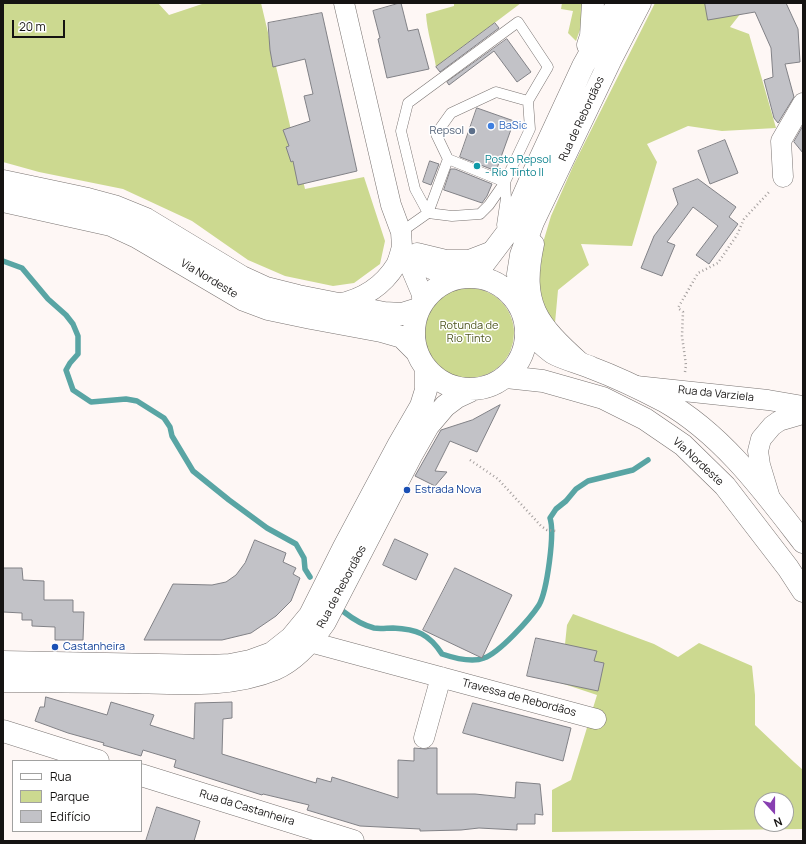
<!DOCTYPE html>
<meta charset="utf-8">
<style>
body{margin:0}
#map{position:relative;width:806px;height:844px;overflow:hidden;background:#fef7f5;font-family:Manrope,sans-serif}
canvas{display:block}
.frame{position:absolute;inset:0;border:4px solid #151312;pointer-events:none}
.legend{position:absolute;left:12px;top:760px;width:130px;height:72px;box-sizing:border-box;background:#fff;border:1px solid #a1a1a0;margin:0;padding:5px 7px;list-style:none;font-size:12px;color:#151312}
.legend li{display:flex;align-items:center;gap:8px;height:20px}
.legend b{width:20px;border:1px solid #a1a1a0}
.north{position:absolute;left:754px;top:792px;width:40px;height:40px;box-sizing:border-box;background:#fff;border:1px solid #a1a1a0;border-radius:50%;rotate:159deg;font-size:11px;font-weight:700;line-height:16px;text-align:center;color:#151312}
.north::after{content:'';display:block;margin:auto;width:14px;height:18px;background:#883fb1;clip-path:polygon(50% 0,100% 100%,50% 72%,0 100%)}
.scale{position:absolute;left:12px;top:20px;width:53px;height:18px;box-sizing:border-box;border:2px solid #151312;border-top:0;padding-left:5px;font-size:12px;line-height:14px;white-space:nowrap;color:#151312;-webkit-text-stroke:3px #fff;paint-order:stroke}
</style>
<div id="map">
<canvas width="806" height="844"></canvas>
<div class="frame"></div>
<ul class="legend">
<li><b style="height:5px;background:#fff"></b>Rua</li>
<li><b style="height:11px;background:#ccd990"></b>Parque</li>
<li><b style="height:11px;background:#c2c2c7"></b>Edifício</li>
</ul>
<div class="north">N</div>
<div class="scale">20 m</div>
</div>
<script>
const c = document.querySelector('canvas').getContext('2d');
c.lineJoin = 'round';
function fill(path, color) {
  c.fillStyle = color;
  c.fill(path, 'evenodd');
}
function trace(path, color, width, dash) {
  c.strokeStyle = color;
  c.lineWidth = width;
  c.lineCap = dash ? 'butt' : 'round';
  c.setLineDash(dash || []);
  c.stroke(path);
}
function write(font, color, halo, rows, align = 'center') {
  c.font = font + ' Manrope,sans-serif';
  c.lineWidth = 3;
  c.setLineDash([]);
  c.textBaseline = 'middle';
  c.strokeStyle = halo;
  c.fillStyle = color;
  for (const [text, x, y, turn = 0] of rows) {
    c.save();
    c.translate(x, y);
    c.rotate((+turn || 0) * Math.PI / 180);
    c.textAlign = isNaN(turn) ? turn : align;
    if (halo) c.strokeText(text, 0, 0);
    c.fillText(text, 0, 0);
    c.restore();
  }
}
const green = new Path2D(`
 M3,3H158L169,15L205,3H261L305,189L364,177L385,241L380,264L354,283L333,286L285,276L248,260L192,221L123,189L39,172L3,162Z
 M454,3H521L436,67C433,49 427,32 426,14L454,6Z
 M562,3H584L582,24L576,41L568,33L573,11L561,9Z
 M655,3H749L730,27L749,34L776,128L722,131L688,126L647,144L657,162L632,246L581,244L589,265L558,290L555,323L548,317L541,302L539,284L542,246L551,216L574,164Z
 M424 333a45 45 0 1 1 90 0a45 45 0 1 1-90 0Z
 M573,614L654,644L678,657L699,643L752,666L755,695V725L794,762L803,770V829L552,832V790L571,780L597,695L561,683L567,625ZM762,800H786V824H762Z`);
const stream = new Path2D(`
 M3,261L22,268L48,299L66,315L73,324L78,336V354L70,363L66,370L73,390L91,402L126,399L137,401L164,418L170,427L172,436L193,471L229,500L267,528L296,544L304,558L305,569L310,577
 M344,612C353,619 362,625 374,628C380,629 387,628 393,628C417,629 429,634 442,654C454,658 472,663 484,658C499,653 530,619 539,605C547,591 555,533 550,518L556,509L566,501L576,489L588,481L633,470L648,460`);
const building = new Path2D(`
 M401,3L408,31L418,29L429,69L387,78L378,39L380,38L373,11Z
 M705,3H786L798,29L800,62L785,64L794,97L778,123L774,118L764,80L773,77L771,48L755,12L708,20Z
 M322,13L357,171L298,185L293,161L291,162L286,147L289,146L283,130L310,121L304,96L313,94L305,59L273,67L270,50L268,23Z
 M495,23L499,28L440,72L436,67Z
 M507,39L531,72L517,82L494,51L449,85L447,82Z
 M477,108L514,121L496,171L460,157Z
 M803,126V153L794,142Z
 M725,140L738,173L710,184L698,151Z
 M430,161L439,164L431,185L423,182Z
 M451,169H455L492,184L487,196L482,203L444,190Z
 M698,179L736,207L729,217L738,224L709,264L696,255L718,226L693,207L667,242L675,245L662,276L641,268L654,236L678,204L673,189Z
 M500,405L477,452L450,441L435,471L447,472L435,486L415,476L441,430L472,420Z
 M395,539L428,554L416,580L383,565Z
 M255,540L286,553L283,562L296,568L293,574L300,578L291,601L276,616L251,633L222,640H144L173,584L212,585L226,582L236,575L245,563Z
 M3,568H22L23,580L44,581V600H73V612H84L83,640H55V627L32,626V620H22V613L3,612Z
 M455,568L512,595L482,658L423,630Z
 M536,638L597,651L594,661L604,663L598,691L527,676Z
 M46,697L107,715L111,702L154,715L150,725L194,739L195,703L232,702V718L223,719L222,754L316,783L317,778L331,782L332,777L398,798V760L414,761V748L426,749L430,748H437V794H475L515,798L516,782L540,784L543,815L535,814V824H517V830L479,828L461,830L420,831V829L360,826L307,810L309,805L263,794L262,795L174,767L176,760L143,750L141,756L103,745L104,743L68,733L35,721L40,707H44Z
 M473,703L571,728L563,761L463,733Z
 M157,807L200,821L194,841H146Z`);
const path = new Path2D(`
 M685,372L686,365L682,336L683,312L678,308L698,273L718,263L737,235L744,219L770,191
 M470,460L498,479L541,526L547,530L556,531`);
const lane = new Path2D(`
 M518,22L548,67L528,101L530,129L505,182L489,205L480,214L452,216L428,213L415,189L401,131L408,103Z
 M448,159L436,134L451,113L496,92L528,101
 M502,225L506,198L505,182
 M401,232L428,213L448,159L505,182`);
const street = new Path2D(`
 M344,3L391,205L401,232L402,247L421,292L423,301
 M783,177L781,141L803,103
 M534,244C521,305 537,323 581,363
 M417,253L446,260H469L495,250
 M422,261L425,266L454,279
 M338,304C362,299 383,286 396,265C399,259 400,253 402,247
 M636,386L768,400L803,406
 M770,498L760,465L758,451L761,439L772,426L779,421L803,414
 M310,642L596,719
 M424,738L441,677`);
const secondary = new Path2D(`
 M588,45L591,36L593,3
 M3,181L88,199L114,206L146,219L242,277L266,288L298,296L384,313L402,314L418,309
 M3,201L111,225L137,237L244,300L268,309L311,318L381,331L402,337L415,350
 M414 333a56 56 0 1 1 112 0a56 56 0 1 1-112 0Z
 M471,277L482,266L507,233L534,172L583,66L618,3
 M520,307L518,274L521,255L533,222L611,59L640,3
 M528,331C536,338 544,347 553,353C563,359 581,363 592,368C616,377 641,389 664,401C722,434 763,490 803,542
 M506,377L543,381L603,398L645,419L683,445L725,486L788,568L803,591
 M3,662L210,666L230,665L250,661L272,653L291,638L310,615L344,547L399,444L421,406L426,390V370
 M3,681C45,681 86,682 128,682C177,683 229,688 275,669C296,660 312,641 325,622L412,454L428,426L445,406L457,397L470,391
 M3,731L98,761
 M141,775L353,841`);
const markers = [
 [491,126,4,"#3f7fe0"],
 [472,131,4,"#5c6f8a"],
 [477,166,4,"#0f9aa8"],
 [407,490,4,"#1a4fb4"],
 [55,647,4,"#1a4fb4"]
];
const streetNames = [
 ["Rua de Rebordãos",582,119,-65],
 ["Via Nordeste",209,279,31],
 ["Rua da Varziela",716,394,6],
 ["Via Nordeste",698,462,43],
 ["Rua de Rebordãos",342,587,-62],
 ["Travessa de Rebordãos",519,698,15],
 ["Rua da Castanheira",247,808,17]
];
const shopNames = [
 ["BaSic",499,126]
];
const serviceNames = [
 ["Repsol",464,131]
];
const cultureNames = [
 ["Posto Repsol",485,160],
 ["- Rio Tinto II",485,173]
];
const parkNames = [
 ["Rotunda de",469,326],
 ["Rio Tinto",469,339]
];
const transitNames = [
 ["Estrada Nova",415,490],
 ["Castanheira",63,647]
];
fill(green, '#ccd990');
trace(stream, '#59a5a4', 5.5);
fill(building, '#c2c2c7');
trace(building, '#818186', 1);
trace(lane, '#7a7472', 11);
trace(street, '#7a7472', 21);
trace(secondary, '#7a7472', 23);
trace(path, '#a39e9d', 2.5, [1, 3]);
trace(lane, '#fff', 10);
trace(street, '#fff', 20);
trace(secondary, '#fff', 22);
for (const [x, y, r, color] of markers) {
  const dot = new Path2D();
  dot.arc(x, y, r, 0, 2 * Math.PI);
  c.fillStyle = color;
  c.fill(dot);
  trace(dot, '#fff', 1.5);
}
write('11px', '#151312', '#fff', streetNames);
write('11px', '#366cbe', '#fff', shopNames, 'left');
write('11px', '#4e5e75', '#fff', serviceNames, 'right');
write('11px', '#0d838f', '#fff', cultureNames, 'left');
write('11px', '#4f571f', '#fff', parkNames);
write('11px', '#164399', '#fff', transitNames, 'left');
</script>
